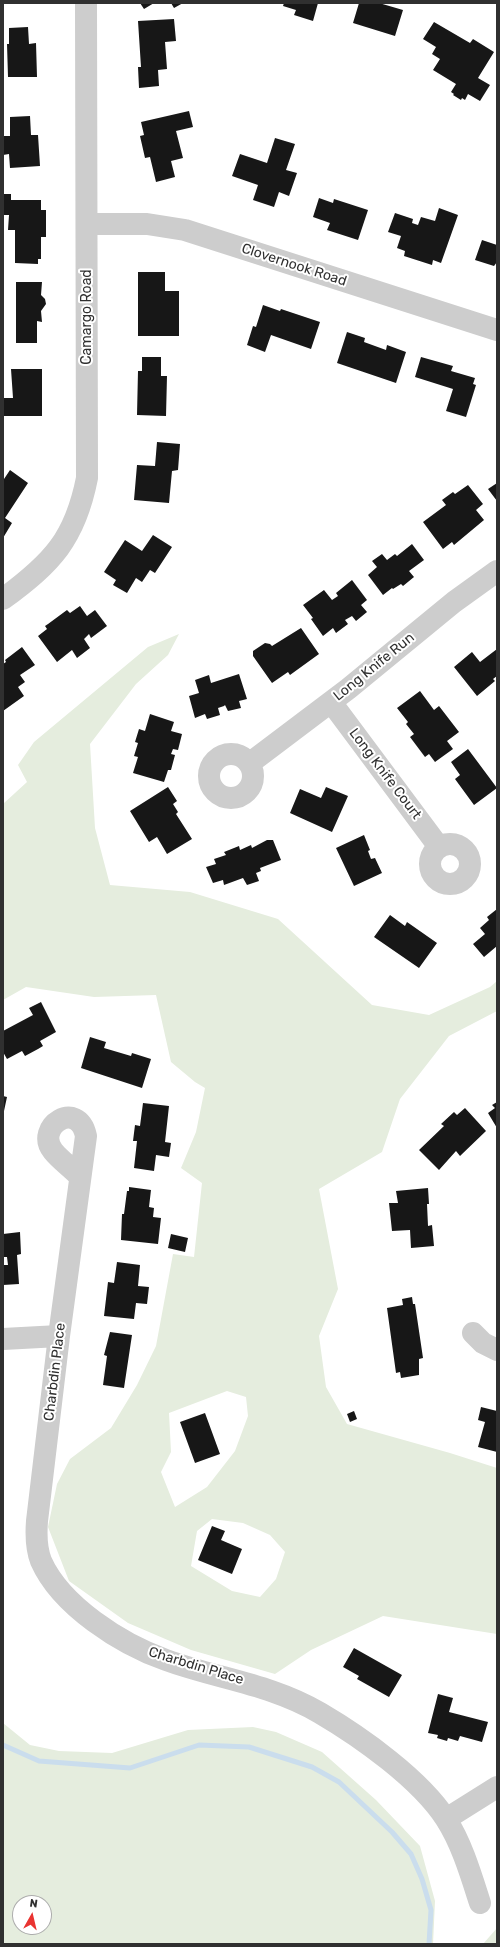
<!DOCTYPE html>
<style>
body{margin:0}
#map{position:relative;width:500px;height:1947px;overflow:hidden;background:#fff;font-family:Rubik,sans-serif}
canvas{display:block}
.frame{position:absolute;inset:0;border:4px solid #303030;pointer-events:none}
.north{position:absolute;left:12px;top:1895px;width:40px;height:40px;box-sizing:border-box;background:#fff;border:1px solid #acacac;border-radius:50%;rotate:8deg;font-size:11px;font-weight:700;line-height:16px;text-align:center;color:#303030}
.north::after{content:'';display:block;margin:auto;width:14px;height:18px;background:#e93431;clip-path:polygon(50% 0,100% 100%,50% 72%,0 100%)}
</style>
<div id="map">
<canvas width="500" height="1947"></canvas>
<div class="frame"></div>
<div class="north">N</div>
</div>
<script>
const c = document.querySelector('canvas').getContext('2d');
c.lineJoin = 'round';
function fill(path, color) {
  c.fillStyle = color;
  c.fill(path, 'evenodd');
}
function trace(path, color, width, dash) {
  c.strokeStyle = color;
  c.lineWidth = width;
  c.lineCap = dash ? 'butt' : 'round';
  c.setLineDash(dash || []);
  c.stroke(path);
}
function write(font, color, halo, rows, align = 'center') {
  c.font = font + ' Rubik,sans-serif';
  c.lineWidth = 4;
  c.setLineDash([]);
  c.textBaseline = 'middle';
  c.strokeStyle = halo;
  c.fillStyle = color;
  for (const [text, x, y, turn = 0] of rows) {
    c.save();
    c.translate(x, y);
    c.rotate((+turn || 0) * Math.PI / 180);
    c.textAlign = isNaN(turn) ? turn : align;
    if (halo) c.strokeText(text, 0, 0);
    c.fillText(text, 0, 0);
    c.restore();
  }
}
const green = new Path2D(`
 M179,634L168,655L136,684L90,744L95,828L110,885L190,892L278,919L372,1005L429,1015L490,987L497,981V1011L449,1036L400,1099L382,1152L319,1189L338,1289L319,1336L326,1387L347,1424L450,1453L497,1468V1634L383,1616L311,1650L275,1674L191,1650L128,1623L69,1581L48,1527L57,1484L70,1459L111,1428L137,1385L156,1346L173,1254L194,1257L202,1183L181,1168L196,1132L205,1088L195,1082L171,1062L156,995L94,997L26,987L3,1000V804L27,782L18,765L34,742L148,647ZM227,1391L246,1397L248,1416L235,1451L207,1487L175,1507L161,1472L171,1452L169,1413ZM212,1519L243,1523L270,1535L285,1552L276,1579L260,1597L232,1591L191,1566L197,1531Z
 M3,1723L30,1745L59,1751L112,1753L188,1730L253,1727L276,1732L322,1752L376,1800L420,1846L435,1901L433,1944H3ZM20,1903H44V1927H20Z
 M497,1928V1944H483Z`);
const stream = new Path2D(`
 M3,1745L39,1761L130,1768L199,1745L249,1747L312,1767L339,1782L392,1832L411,1854L422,1879L431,1910L429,1944`);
const building = new Path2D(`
 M140,3H154L144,9Z
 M171,3H183L174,8Z
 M284,3H318L313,21L294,15L296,10L283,6Z
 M359,3H379L403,10L395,36L353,23Z
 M174,19L176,41L165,42L167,69L158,70L159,86L139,88L138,67H141L138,21Z
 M434,22L470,43L473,39L494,52L478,78L490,85L480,101L468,94L465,100L462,98L461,100L453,95L454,94L451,92L456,84L433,70L440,59L432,54L436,47L423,39Z
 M28,27L29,44L36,43L37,77H8L7,44H9V28Z
 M189,111L193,127L176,131L183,158L171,161L175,177L156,182L150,157L145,158L140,136L144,135L141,122Z
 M30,116L31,135H38L40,166L10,168L9,154L3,155V136H10V117Z
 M275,138L295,144L286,170L297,173L289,196L279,192L274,207L253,200L258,185L232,176L240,154L267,163Z
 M3,194H11V200H41V210H46V237H41V259H38V264L15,263V230H8L9,215H3Z
 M319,198L333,203L334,199L368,210L358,240L327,230L330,223L313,217Z
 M439,208L458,215L441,263L433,260L432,265L404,256L405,251L397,248L401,236L388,232L395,213L413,219L412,223L418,225L421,217L435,221Z
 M482,240L497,245V262L494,266L475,260Z
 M138,272H165V291H179V336H138Z
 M16,282H42L41,295L45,299L46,304L41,311L42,322L37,321V343H16Z
 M263,305L280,311L281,309L320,322L311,349L271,335L265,352L247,345L253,326L256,327Z
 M347,332L365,338L364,342L386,350L387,345L406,352L396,383L337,363Z
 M142,357H161V376H167L166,416L137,415L138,371H142Z
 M421,357L453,366L451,371L475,378L473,384L476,385L466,417L446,411L453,389L415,377Z
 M11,369H42V416H3V398H13Z
 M157,442L180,444L178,470L172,471L169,503L134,500L137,465L155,466Z
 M10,470L28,483L5,518L12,523L3,538V478L4,479Z
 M497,483V501L488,489Z
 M468,485L483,504L476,510L484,520L454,545L452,542L443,549L423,522L446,505L442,500L453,492L455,494Z
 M153,535L172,547L155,573L150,570L142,582L136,578L127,593L113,585L116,580L104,572L125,540L142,551Z
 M412,544L424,560L409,571L414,577L403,586L401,584L393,589L392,588L383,595L368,575L377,567L372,561L382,554L387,560L395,554L397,556Z
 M352,580L367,600L361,605L367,612L356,621L352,616L345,620L348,624L336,633L333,628L323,636L311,619L313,618L303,605L324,590L332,600L338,596L336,593Z
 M80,606L87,616L95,610L107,626L91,638L89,634L84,639L90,648L77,658L72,650L57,662L38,636L47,629L45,626L48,624L67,610L70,613Z
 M301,628L319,654L290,675L288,672L272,683L253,656V651L265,643L270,644L272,646Z
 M22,647L35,665L20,675L25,682L18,687L24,696L3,711V664L6,662L5,660Z
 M497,649V676L493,679L495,681L477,696L454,667L472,652L480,662Z
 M239,674L247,699L239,701L241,708L228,711L225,705L224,706L218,708L220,715L207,719L205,714L195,718L189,696L199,693L195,680L209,675L211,683Z
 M420,691L434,710L439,706L459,732L447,741L453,749L435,762L429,754L425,757L410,737L414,734L406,724L408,722L397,708Z
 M150,714L174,722L171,731L182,734L178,750L173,749L171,754L175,755L171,770H168L164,782L133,773L138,757L134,756L138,743L135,742L139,729L145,731Z
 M468,749L497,788L474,805L455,779L460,775L451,762Z
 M168,787L177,801L173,804L178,812L176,814L192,839L167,854L157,837L149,842L130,811Z
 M326,787L348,796L332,832L290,813L300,789L321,798Z
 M364,835L370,850L368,851L371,859L375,858L382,873L354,886L336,848Z
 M267,840H273L281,860L260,868L261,871L256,873L259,881L247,885L243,878L224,885L223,880L213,883L206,867L216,864L214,859L226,855L224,852L239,846L240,850L251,845L252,848Z
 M497,909V946L484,957L473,944L485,934L480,928L489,920L487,917Z
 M390,915L405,926L407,922L437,943L419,968L374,937Z
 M41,1002L56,1032L40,1041L43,1046L38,1049L25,1056L22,1051L7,1059L3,1052V1031L33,1015L29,1008Z
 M90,1037L106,1042L104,1048L131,1056L132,1053L151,1059L142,1088L81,1068Z
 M3,1096L7,1097L4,1111H3Z
 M497,1102V1128L488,1113L495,1108L492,1105Z
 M143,1103L169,1106L165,1142L171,1143L169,1157L156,1155L154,1171L134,1168L137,1141H133L135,1125L140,1126Z
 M465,1108L486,1131L460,1156L456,1151L439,1170L419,1150L444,1126L441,1124L454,1112L457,1115Z
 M129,1187L151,1190L149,1207L154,1208L153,1217L161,1218L158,1244L121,1240L122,1214H124L127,1191H129Z
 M428,1188L429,1204H427L428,1226L432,1225L434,1246L411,1248L410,1230L392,1231L389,1203H398L396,1191Z
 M20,1232L21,1254L17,1255L19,1284L3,1285V1265H8L7,1257H3V1234Z
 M171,1234L188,1238L185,1252L168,1248Z
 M117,1262L140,1265L138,1286L149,1287L147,1304L136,1303L134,1319L104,1316L108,1282L114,1283Z
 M412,1297L413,1304H415L423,1358L419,1359V1375L401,1378L400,1372L396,1373L387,1308L403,1305L402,1299Z
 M110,1332L132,1335L124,1388L103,1385L107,1356L104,1355Z
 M481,1407L497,1411V1452L478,1447L485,1422L478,1420Z
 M354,1411L357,1419L350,1422L347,1414Z
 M205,1413L220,1454L195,1463L180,1422Z
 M212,1526L225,1531L221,1540L242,1549L232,1574L198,1560Z
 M354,1648L402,1675L389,1697L357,1679L359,1676L343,1667Z
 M438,1694L453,1698L449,1712L488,1722L482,1742L460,1736L458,1741L448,1738L447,1741L437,1738L438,1735L428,1733Z`);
const minor = new Path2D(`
 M87,224H147L185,230L497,330
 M3,599C52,563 75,539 87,478L86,3
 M331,702L439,847
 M209 776a22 22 0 1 1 44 0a22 22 0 1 1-44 0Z
 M250,763L348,689L454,602L497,571
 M430 864a20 20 0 1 1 40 0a20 20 0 1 1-40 0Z
 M80,1177C72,1168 60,1160 53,1151C34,1127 78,1098 86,1136L59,1336L37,1521C36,1534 36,1548 41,1561C61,1606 121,1644 166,1660C218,1679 271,1684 320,1713C361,1737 420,1779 446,1819C462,1844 471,1875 480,1903
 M473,1333L483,1343L497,1350
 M3,1339L59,1336
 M446,1819L497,1787`);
const streetNames = [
 ["Clovernook Road",294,265,18],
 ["Camargo Road",87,317,-90],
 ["Long Knife Run",374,667,-39],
 ["Long Knife Court",385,774,53],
 ["Charbdin Place",55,1372,-83],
 ["Charbdin Place",196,1666,17]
];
fill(green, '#e5edde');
trace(stream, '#cadded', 5);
fill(building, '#171717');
trace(minor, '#cdcdcd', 22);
write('14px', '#303030', '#fff', streetNames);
</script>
